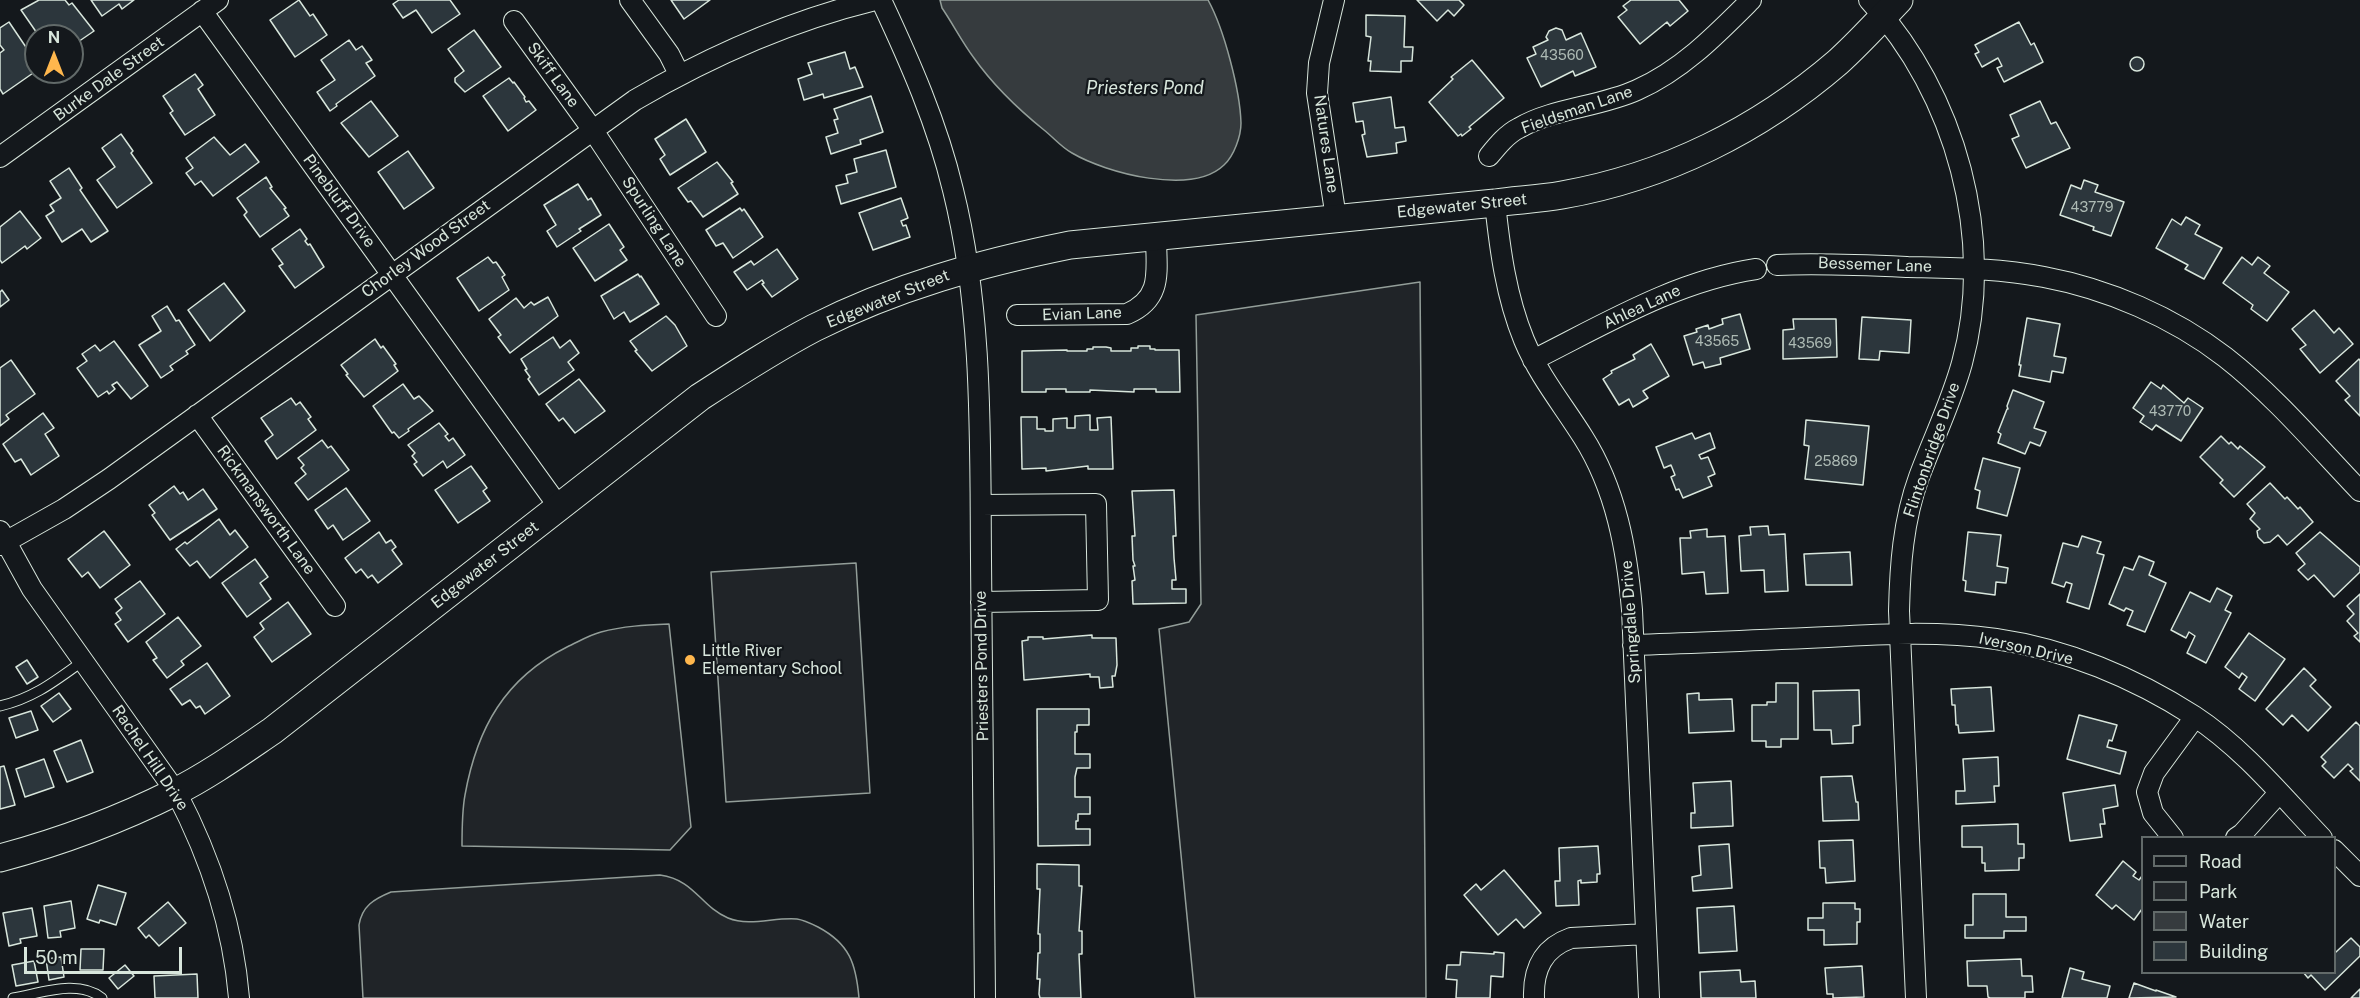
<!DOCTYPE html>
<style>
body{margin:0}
#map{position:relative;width:2360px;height:998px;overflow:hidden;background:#14181c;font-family:"Public Sans",sans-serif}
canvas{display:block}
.legend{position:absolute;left:2141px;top:836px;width:195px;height:138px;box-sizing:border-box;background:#14181c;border:2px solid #626a69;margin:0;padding:8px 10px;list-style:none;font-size:18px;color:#d8e6dc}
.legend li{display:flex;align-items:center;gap:12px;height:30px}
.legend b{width:30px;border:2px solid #626a69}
.north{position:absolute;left:24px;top:24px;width:60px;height:60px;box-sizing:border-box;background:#14181c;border:2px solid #626a69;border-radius:50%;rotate:0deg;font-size:16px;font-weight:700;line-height:24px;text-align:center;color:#d8e6dc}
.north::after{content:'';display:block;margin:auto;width:21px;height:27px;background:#ffb74d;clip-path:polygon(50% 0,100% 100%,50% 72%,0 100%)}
.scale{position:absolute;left:24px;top:947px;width:158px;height:27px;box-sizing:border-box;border:3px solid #d8e6dc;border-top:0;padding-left:8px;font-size:18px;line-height:21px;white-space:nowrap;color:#d8e6dc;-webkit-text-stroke:4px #14181c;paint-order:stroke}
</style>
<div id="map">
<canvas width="2360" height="998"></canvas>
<ul class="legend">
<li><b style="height:8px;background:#14181c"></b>Road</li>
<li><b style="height:16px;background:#202428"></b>Park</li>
<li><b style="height:16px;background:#363b3e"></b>Water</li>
<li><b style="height:16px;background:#2c363c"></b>Building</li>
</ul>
<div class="north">N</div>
<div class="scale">50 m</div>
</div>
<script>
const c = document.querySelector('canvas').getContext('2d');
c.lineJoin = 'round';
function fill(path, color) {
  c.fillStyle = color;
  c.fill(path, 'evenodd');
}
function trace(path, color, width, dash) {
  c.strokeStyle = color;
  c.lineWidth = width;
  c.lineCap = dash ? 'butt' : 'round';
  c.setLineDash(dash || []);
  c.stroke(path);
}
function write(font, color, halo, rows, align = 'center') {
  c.font = font + ' "Public Sans",sans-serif';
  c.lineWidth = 4.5;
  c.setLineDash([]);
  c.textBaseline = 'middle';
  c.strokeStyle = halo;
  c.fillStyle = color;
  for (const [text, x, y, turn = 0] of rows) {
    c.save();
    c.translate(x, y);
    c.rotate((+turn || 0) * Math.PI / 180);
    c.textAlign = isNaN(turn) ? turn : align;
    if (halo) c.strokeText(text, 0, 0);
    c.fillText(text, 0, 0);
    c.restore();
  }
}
const green = new Path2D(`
 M1420,282L1426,998H1195L1159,629L1189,622L1201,604L1196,315Z
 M856,563L870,793L726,802L711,572Z
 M669,624L691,827L670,850L462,846C462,829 462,811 465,795C477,728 505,678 567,647C578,642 589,635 601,632C623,626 646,625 669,624Z
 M660,875C695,880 700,906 728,918C750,927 774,917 797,919C804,920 812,924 818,927C850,944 856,964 859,998H363L359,925C362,906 374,899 391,892Z`);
const water = new Path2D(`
 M940,0H1208C1224,29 1240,90 1241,123C1241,136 1234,156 1224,165C1192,196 1106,173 1072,153C1062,148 1053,137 1044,130C1018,109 993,85 974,58C962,42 953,24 942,8Z`);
const building = new Path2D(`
 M39,0H65L69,5L72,3L94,31L75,44L72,36H70L64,27L52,35L39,36L21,10Z
 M91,0H134L122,9L119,4L102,16Z
 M299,0L310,16L313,14L327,35L295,57L270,20Z
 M399,0H450L460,14L432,33L416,10L403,18L393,4Z
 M671,0H710L684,19Z
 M1417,0H1459L1464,5L1454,16L1448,10L1437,21Z
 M1631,0H1679L1688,11L1670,26L1667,22L1640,44L1618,17L1627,10L1623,6Z
 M1366,15L1405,16L1404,47H1413L1412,61H1401V72L1370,71L1371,61H1368L1371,37L1366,36Z
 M9,22L36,62V71L3,94L0,89V53L4,50L0,45V28Z
 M2019,22L2031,45L2034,43L2043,62L2004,82L1997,68L2002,66L1998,58L1982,67L1975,54L1979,52L1975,45Z
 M1556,28L1562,30L1566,40L1581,33L1596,67L1575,76L1573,71L1541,87L1527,58L1536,54L1533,47L1548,40L1546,37L1549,31Z
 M474,30L501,67L465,92L455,82V78L464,71L448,49Z
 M349,40L356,50L362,46L372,60L366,63L375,76L336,104L337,106L330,111L317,92L335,80L321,60Z
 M845,52L850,69L855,67L863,87L824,98L823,94L804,100L798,79L812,74L808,63Z
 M2130 64a7 7 0 1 1 14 0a7 7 0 1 1-14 0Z
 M1472,60L1504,98L1469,127L1471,129L1462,136L1461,134L1458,136L1429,102L1453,79L1451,77Z
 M195,74L203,85L198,89L215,115L185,135L170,113L173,111L163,96Z
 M509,78L513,83L514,82L525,97L524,98L526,102L529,101L536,110L508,131L483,96Z
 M871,96L883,132L860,140L861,144L831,154L826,137L838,133L834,120L838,119L834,109Z
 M1391,97L1395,128L1404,127L1406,141L1396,143L1397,153L1367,157L1362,135L1365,134L1363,121L1356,122L1353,103Z
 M371,101L398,136L369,157L341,123Z
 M2040,101L2051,124L2056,122L2070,148L2026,168L2012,139L2019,136L2010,115Z
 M686,119L706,152L670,175L660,159L665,155L655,139Z
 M121,134L133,151L131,153L152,183L117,208L97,180L115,167L102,148Z
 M214,137L230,155L245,144L259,162L213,196L201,181L195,185L186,173L193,168L186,158Z
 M886,150L896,187L841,204L836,186L848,183L846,175L857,172L854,159Z
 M408,151L434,188L404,209L378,172Z
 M717,162L733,182L731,183L738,194L703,217L691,201L688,202L678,188Z
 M69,168L82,188L80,190L108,231L91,242L82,229L62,242L46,216L54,211L50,205L61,198L50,181Z
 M266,177L272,187L270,188L286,208L284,209L289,216L260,237L244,215L247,212L237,198Z
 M2084,180L2098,185L2095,192L2124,202L2111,236L2093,230L2094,227L2060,215L2071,185L2081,189Z
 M578,184L588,200L591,198L601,215L579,229L581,231L557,247L547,231L556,225L544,205Z
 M901,198L908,218L901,221L903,226L906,225L910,237L873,250L859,213Z
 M740,208L742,211L744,209L763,237L733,258L723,243L716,246L706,230Z
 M20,211L41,238L27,249L25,246L2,263L0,260V227Z
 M2186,217L2200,225L2195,234L2222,248L2204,279L2185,269L2188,265L2156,248L2172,219L2181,225Z
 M609,224L624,247L620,250L627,260L595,281L573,248Z
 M300,229L307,239L305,241L308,245L310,244L324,267L295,288L279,266L283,264L272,249Z
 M777,249L798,279L772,297L762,284L764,283L762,280L747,290L734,272L751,261L754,265Z
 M488,257L493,263L496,262L505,275L502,277L509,290L479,311L457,278Z
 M2242,257L2252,265L2258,257L2270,266L2264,273L2289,292L2267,321L2251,309L2253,305L2223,283Z
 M638,274L640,277L641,276L659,304L630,322L624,312L614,319L601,296Z
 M224,283L245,311L210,341L188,310Z
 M2,290L9,300L0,307V292Z
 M548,297L558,316L510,353L498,337L501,335L489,319L516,298L524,308L531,302L534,305Z
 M167,306L176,321L179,320L195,345L186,351L188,354L170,366L173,370L161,378L139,345L161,331L152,316Z
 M2314,310L2334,333L2339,328L2353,344L2320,373L2300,349L2306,345L2292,329Z
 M1740,314L1750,349L1720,358L1721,364L1705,368L1703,362L1693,365L1684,336L1697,332L1696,329L1708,325L1709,329L1723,324L1722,319Z
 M666,316L675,325L687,346L652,371L635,351L637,350L630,341Z
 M1862,317L1911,320L1909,353L1880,351L1879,360L1859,359Z
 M2027,318L2060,324L2054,356L2066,358L2063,373L2052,371L2050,382L2019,376L2021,365H2019Z
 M1793,319H1836L1837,357L1783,359V330L1794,329Z
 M553,337L560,348L570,340L579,353L568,362L574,370L539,395L528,379L530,377L525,370L527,369L521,359Z
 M375,339L381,348L383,346L396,364L394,365L398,371L364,397L346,375L348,374L341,365Z
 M114,341L148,386L131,399L117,382L112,385L115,389L109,394L107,391L98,397L77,368L87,361L82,354L95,345L100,351Z
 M1651,344L1669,376L1643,391L1648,398L1633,407L1629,399L1619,405L1603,379L1612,373L1611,371L1635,359L1633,355Z
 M1138,346H1150V349H1155V350H1179L1180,392H1156V389H1134V392L1090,390V392H1066V389H1046V392H1022V351L1067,350V351H1087V349H1093V347H1106L1111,348V351H1131V348H1138Z
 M2359,359L2360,361V416L2345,400L2350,396L2336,381Z
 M11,360L35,394L6,415L9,419L0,426V368Z
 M579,379L605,411L575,433L563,418L559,421L546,404Z
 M2151,382L2161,389L2163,385L2184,403L2188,398L2203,408L2181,441L2156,425L2152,430L2140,422L2144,416L2133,408Z
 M403,384L414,399L419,396L433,411L408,429L409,431L399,438L394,432L392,433L373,406Z
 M2013,390L2044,402L2034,428L2046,432L2040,446L2030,442L2025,454L1998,443L2001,434L1998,432L2007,409H2008L2007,406Z
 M291,398L296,405L300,402L311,417L308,419L316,430L277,459L265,441L273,435L261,418Z
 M43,413L54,428L45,434L59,456L31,475L21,459L15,462L3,444Z
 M1090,415V430H1098L1097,418L1111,417L1113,469H1088V466L1046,471V468L1022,469L1021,417H1037V429H1045V431H1053V419L1067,418V428H1075V416Z
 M1806,420L1869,426L1863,485L1805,479L1809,446L1804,445Z
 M439,423L448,434L445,436L449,441L453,438L465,455L447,468L443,461L423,476L414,464L417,462L412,456L415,453L408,445Z
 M1692,433L1695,439L1710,433L1715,448L1699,455L1701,459L1708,457L1715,474L1708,477L1712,486L1683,498L1679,489L1676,490L1671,477L1675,475L1671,465L1664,468L1656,447Z
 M2221,436L2229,444L2231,442L2238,449L2240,446L2265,467L2234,497L2220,483L2223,480L2200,457Z
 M322,440L328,448L331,446L349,470L308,500L295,483L306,474L301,468L304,465L298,458Z
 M1983,458L2020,468L2007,516L1977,508L1980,491L1975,489Z
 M471,466L487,488L483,491L490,501L458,523L435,490Z
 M2270,483L2285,499L2287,497L2298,509L2300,507L2313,522L2287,545L2278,535L2270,542L2264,543L2258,537L2257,531L2260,529L2250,519L2255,513L2247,504Z
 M174,486L180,494L183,492L188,500L203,489L217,509L170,540L152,515L155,513L149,505Z
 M346,488L370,521L343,540L333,525L328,529L315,510Z
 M1174,490L1176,536H1173L1174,558L1176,580H1172V589H1186V603L1133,604L1132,581L1135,580L1133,566H1135L1133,560L1132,536H1135L1132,491Z
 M219,519L230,535L235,530L248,547L210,578L197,561L190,566L176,549L185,542L187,544Z
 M1768,526L1769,535L1785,534L1788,591L1765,592L1764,570L1741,571L1739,536L1751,535L1750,527Z
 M1707,529V537L1725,536L1728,593L1706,594L1704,572L1682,574L1680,538H1691L1690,531Z
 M104,531L130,565L100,588L88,572L82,577L68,559Z
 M379,532L386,543L391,540L396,547L392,550L402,564L378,583L372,575L368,578L361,569L356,573L345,558Z
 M1968,532L2001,535L1997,566L2008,568L2006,583L1996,582L1995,595L1965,591L1966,581L1963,580Z
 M2320,532L2360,567V572L2334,597L2314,575L2308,580L2298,570L2305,564L2296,553Z
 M2082,536L2101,542L2097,553L2104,555L2089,609L2067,602L2072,584L2066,582L2064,587L2052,583L2063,543L2078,547Z
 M1850,552L1852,585H1806L1804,554Z
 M2139,556L2154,562L2149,575L2166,583L2145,632L2127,625L2133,611L2126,608L2124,611L2109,604L2124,567L2133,570Z
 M255,559L268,577L260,583L271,599L247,617L222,583Z
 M140,581L165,614L128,642L115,624L121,620L116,613L122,608L115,599Z
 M2217,588L2232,596L2225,610L2231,613L2206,663L2187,653L2195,636L2189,632L2186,638L2171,630L2190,592L2210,602Z
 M2360,594V642L2354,636L2358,633L2347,621L2354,614L2347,606Z
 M288,602L311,634L272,662L254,637L264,629L260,623Z
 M178,617L201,646L181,661L184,665L167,678L153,660L157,658L146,642Z
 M2249,633L2285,659L2255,701L2239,689L2247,677L2242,673L2239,678L2225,667Z
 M1092,635V638H1116L1117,665L1115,676H1112L1113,687L1100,688L1099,677H1090V674L1024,680L1022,641L1028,640V637H1043V639Z
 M27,660L38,677L27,684L16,667Z
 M207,663L230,696L205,714L200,706L196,708L190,700L182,705L170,689Z
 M2304,668L2316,680L2310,686L2331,707L2308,731L2292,715L2283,725L2266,709Z
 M1776,683H1798V739H1781V747H1766V741H1752V705H1767V702H1776Z
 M1991,687L1994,731L1959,733L1958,725H1956L1955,705H1952L1951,689Z
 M1859,690L1860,725L1853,726V743L1832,744L1831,730H1814L1813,691Z
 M59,693L71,709L53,722L41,706Z
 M1699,693V700L1732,699L1734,731L1689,733L1687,694Z
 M1037,709H1089V725H1077V732H1075V754H1090V768H1077L1075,777V797H1090V814H1078V821H1076V829H1090V845L1038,846Z
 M31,711L38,730L16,738L9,718Z
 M2079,715L2117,725L2112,741L2109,740L2107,747L2126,752L2120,774L2067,759Z
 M2356,722L2360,726V781L2350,771L2353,769L2348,764L2334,778L2322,766L2326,762L2321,757Z
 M81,740L93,772L67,782L54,751Z
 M1998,757L1999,786H1994L1995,802L1956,804V791H1965L1963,759Z
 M44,759L54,787L25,797L16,769Z
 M4,766L15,805L0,809V767Z
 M1852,776L1856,802H1858L1859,820L1823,821L1821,777Z
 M1731,781L1733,826L1691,828V813H1695L1693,783Z
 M2115,785L2118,806L2103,809L2105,824H2100L2102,837L2070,841L2063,793Z
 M2018,824V844H2024V858H2019V870L1985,871V863H1982V847H1962V826Z
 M1853,840L1855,881L1826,883L1825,868H1820L1819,841Z
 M1729,844L1732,888L1693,891L1692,877L1701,875L1699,846Z
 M1598,846L1600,874H1597V882L1581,883V880L1578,881L1579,905L1556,906L1555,881H1560L1559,848Z
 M2123,861L2136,872L2133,876L2139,880L2142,876V909L2134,920L2116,905L2112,909L2096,895Z
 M1037,864L1079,865V886H1082L1079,931H1082V954H1079L1081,998H1040L1039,994L1040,979H1037L1038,953H1040V934H1038L1040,889H1037Z
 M1504,870L1541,913L1524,928L1516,919L1498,935L1464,895L1476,884L1481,890Z
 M98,885L126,893L116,925L100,920L99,923L87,919Z
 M1973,894H2006V917H2026V931H2004V938H1965V925H1973Z
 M71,901L75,928L60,931L61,937L48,938L44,906Z
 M168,902L186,923L159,946L149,935L146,938L138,928Z
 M1823,903H1855V909H1860V922H1857V944L1824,945V930H1808V918H1823Z
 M1734,906L1737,951L1699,953L1697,908Z
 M32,908L37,936L20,939L21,943L9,946L3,913Z
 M2351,938L2360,947V956L2325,990L2311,975L2308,978L2303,972H2334V950L2336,952Z
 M81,949H104L103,970H80Z
 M1461,952L1494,954V952L1504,953L1503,977L1491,976L1490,998H1456L1457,980L1446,979L1447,965H1460Z
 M61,957L64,977L49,980L46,959Z
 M2021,959L2022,976H2032L2033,992H2025V998H1990L1988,997L1987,986H1968L1967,961Z
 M34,961L38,982L16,986L12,965Z
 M125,965L134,976L118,989L109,978Z
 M1862,966L1864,997L1833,998V994H1827L1825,968Z
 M2070,968L2084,972L2082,979L2110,986L2107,998H2062Z
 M1740,970L1741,982L1755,981L1756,998H1701L1700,972Z
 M197,974L198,998H155L154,976Z
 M2134,983L2156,991V990L2176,997L2129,998Z
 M2360,989V998H2351Z`);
const lane = new Path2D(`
 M0,706C34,698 55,681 83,661
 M13,998C42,993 78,979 102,998`);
const street = new Path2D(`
 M630,0L669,54L679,74
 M881,0C910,62 937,123 953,190C983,310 980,437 981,560C982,706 984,852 985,998
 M1334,0L1319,63L1317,93L1336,218
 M1869,0C1956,93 1996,239 1962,363C1951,403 1933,439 1919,477C1903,521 1900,566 1899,611L1916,998
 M202,11L559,507
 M514,21L592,129L716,316
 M1489,156C1498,145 1507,134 1519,128C1553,108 1600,107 1637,90C1682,70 1716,35 1751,0
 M0,157L218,0
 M1495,203C1500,250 1506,296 1524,340C1539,376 1563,405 1583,437C1616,489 1627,550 1632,610L1649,998
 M1777,265C1821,263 1864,265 1908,267C1953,268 1999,268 2044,277C2108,289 2173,317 2225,357C2275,396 2316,445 2360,491
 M1017,315L1127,314C1164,298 1156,270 1156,236
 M1533,360C1605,324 1676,281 1756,269
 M197,415L335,606
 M981,505L1096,504L1098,600L981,602
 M0,531L32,589L176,792C210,857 233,924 239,998
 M0,545L64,509L109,479L635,100C712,55 789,21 875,0
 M1633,645C1698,643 1763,640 1828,637C1884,634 1940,631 1996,639C2066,649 2135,678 2194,716C2243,748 2282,796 2322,838
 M2173,838L2153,813L2147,792L2154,773L2195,717
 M2236,838L2242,834L2279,793
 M2334,850L2360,876
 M1534,998C1533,969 1543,948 1571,938L1646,934`);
const secondary = new Path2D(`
 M0,858C60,842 119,820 175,792C209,775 241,752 272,731L700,397C737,373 774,349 814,328C895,287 981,263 1070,245L1495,203C1517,200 1540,199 1562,195C1665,177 1759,130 1838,62C1859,43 1879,21 1899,0`);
const markers = [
 [690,660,6,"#ffb74d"]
];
const numberNames = [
 ["43560",1562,56],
 ["43779",2092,208],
 ["43565",1717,342],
 ["43569",1810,344],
 ["43770",2170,412],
 ["25869",1836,462]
];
const streetNames = [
 ["Skiff Lane",553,75,54],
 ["Burke Dale Street",109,79,-36],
 ["Fieldsman Lane",1577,110,-19],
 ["Natures Lane",1326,144,82],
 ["Pinebluff Drive",339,201,54],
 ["Edgewater Street",1462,206,-6],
 ["Spurling Lane",654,222,57],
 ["Chorley Wood Street",426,249,-36],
 ["Bessemer Lane",1875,265,2],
 ["Edgewater Street",888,299,-22],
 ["Ahlea Lane",1642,307,-25],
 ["Evian Lane",1082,314,-2],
 ["Flintonbridge Drive",1932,450,-71],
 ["Rickmansworth Lane",266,510,54],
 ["Edgewater Street",485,565,-38],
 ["Springdale Drive",1631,622,-94],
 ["Iverson Drive",2026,649,13],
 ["Priesters Pond Drive",982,666,-91],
 ["Rachel Hill Drive",150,758,56]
];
const poiNames = [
 ["Little River",702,651],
 ["Elementary School",702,669]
];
const waterNames = [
 ["Priesters Pond",1145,88]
];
fill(green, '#202428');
trace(green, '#939e99', 1.5);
fill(water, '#363b3e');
trace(water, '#939e99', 1.5);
fill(building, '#2c363c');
trace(building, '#d8e6dc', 1.5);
trace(lane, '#d8e6dc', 11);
trace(street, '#d8e6dc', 22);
trace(secondary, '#d8e6dc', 29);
trace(lane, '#14181c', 9);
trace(street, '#14181c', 20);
trace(secondary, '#14181c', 27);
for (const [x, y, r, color] of markers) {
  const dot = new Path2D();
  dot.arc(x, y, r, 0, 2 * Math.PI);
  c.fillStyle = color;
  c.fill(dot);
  trace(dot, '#14181c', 2);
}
write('14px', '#adbab4', null, numberNames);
write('16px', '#d8e6dc', '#14181c', streetNames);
write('16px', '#d8e6dc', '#14181c', poiNames, 'left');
write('italic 18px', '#d8e6dc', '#14181c', waterNames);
</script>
